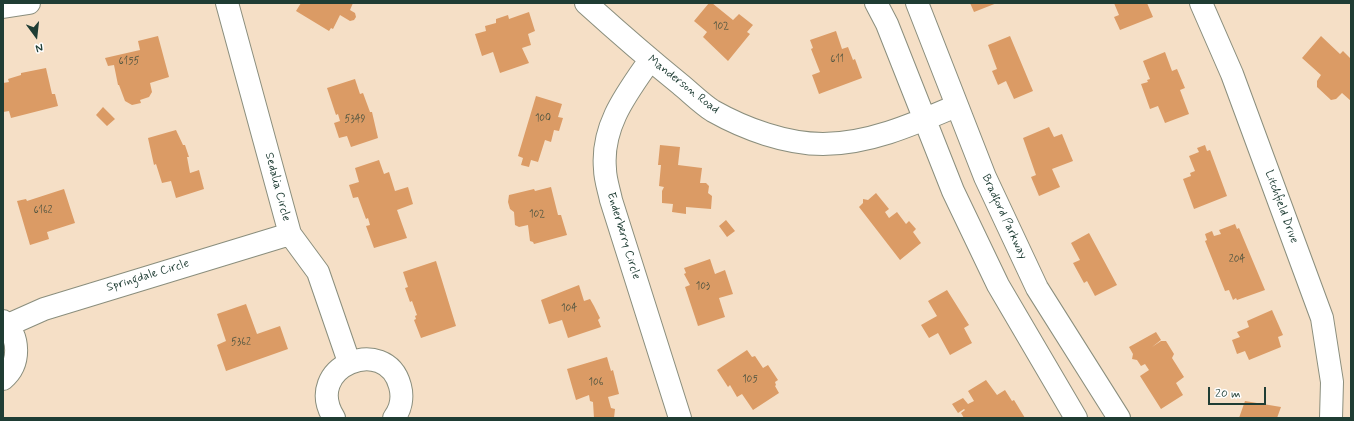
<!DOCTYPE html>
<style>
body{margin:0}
#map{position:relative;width:1354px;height:421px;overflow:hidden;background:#f5dfc6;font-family:Mynerve,sans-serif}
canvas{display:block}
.frame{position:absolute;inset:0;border:4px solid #1f3d34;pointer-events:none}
.north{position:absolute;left:16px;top:16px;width:40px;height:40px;-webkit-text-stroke:3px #fff;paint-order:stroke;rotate:165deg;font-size:11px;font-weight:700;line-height:16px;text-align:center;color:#1f3d34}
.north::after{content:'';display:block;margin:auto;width:14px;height:18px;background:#1f3d34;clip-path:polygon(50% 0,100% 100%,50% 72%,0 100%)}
.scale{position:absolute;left:1208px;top:387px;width:58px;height:18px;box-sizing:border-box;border:2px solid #1f3d34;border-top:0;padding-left:5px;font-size:12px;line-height:14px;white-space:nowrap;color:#1f3d34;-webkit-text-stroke:3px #fff;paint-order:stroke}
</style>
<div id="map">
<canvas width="1354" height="421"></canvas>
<div class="frame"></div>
<div class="north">N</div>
<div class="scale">20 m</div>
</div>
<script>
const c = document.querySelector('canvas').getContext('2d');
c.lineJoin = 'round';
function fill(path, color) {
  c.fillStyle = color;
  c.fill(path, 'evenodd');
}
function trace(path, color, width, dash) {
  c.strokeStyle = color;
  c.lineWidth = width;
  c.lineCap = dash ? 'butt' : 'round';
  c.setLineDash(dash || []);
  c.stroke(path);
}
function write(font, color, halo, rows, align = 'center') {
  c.font = font + ' Mynerve,sans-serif';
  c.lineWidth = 3;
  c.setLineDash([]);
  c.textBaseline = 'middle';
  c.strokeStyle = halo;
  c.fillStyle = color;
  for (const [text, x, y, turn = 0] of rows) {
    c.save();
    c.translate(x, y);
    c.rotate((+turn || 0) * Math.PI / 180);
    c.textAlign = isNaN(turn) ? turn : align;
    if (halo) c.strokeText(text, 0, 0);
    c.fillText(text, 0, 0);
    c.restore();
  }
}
const building = new Path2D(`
 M301,3H353L350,10L355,13L356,17L354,20L350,21L340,15L333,29L331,28L329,31L296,11Z
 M709,3H712L733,20L739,14L753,25L747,32L750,34L728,61L703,37L707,32L694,21Z
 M970,3H997L974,12Z
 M1114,3H1147L1153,17L1120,30L1114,17L1119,15Z
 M529,12L535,31L528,34L531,45L522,48L529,63L500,73L493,52L482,56L475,34L486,31L485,26L496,23V19L508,15L509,19Z
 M836,31L842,49L848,47L853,60L855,59L862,78L819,94L812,75L820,72L811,49L813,48L810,40Z
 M158,36L169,77L150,83L152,92L149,97L140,100L141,103L132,105L125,101L119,85H118L114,65L108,66L105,58L140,50L138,41Z
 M1010,36L1033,91L1014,99L1006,81L998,85L992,71L997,69L988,45Z
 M1321,36L1340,54L1343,51L1351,59V101L1342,93L1336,99L1331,100L1317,87V81L1321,75L1302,58Z
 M1165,52L1172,71L1177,69L1185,88L1180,90L1189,114L1165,123L1158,106L1150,109L1141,84L1148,82L1147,80L1150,79L1143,61Z
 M46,68L52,94H55L58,106L11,118L9,111L3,112V83L9,82L8,79L21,75V73Z
 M355,79L360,94L363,93L370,112H372L378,138L351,147L347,136L339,138L334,123L340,121L338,114L336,115L327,88Z
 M536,96L562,104L558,117L563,118L559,131L554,130L551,142L545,140L538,162L531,160L529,167L521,165L523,158L518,156Z
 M103,107L115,119L107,126L96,115Z
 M1049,127L1054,137L1062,134L1073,161L1052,169L1060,187L1039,196L1031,177L1036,175L1023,138Z
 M176,130L183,145H185L189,157H187L190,173L199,170L204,189L176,198L171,181L162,183L156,164L154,165L148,138Z
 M660,145L680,147L678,165L702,168L700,183H706L709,186L708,193L712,196L711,209L686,207V214L672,212L673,204L662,203V191L664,187L659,186L661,165H658Z
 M1205,145L1207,151L1210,150L1227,196L1194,209L1183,179L1191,176L1190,173L1195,171L1189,156L1199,152L1197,148Z
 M379,160L384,174L389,172L395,191L408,187L413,204L397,210L407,238L374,248L366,226L370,225L368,218L366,219L358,197L353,198L349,185L359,182L355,168Z
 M551,187L558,215H561L567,235L534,244L533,242L530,241L528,225L519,227L515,225L514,212L510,209L508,202L509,195L534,189L535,191Z
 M64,189L75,223L47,232L49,239L30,245L17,201L26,199L27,201Z
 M876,193L889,209L885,212L889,218L897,212L906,224L909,221L916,229L913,232L921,243L900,260L859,207L863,203V199L868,200Z
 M726,220L735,231L727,237L719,226Z
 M1235,224L1237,229L1239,228L1265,290L1237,300L1236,298L1233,300L1229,290L1225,291L1205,241L1207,240L1205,234L1212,231L1214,236L1221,234L1219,230Z
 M1089,233L1117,285L1095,296L1087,281L1084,283L1073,263L1080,260L1071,243Z
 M710,259L715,274L725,270L733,294L719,298L725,317L698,326L685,287L690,285L684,274L686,273L684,268Z
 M436,261L456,326L421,338L414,320L416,319L415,316L417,315L412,301L410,302L405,288L408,287L403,272Z
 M579,285L584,301L590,299L594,306L600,318L598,320L601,327L568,338L562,320L549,324L541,300Z
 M947,290L969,325L964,328L972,343L950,355L938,333L929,338L921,325L937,316L928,301Z
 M246,304L257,334L280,326L288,349L226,371L217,345L226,341L217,314Z
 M1272,310L1283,335L1278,337L1281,347L1249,360L1245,351L1237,354L1232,340L1240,337L1237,332L1249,327L1247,321Z
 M1156,332L1161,340L1152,347L1161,341H1166L1174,354L1172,358L1184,377L1176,383L1183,395L1161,409L1140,376L1149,370L1145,364L1141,366L1137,360L1132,359L1133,354L1129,347Z
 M747,350L752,357L755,356L763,368L768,365L778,380L775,382L776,385L775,386L779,393L753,410L742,394L737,397L730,385L728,387L717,370Z
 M607,357L611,371L613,370L619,394L608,397L611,408L615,409L614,418H594L593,402L590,401L589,395L576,400L567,369Z
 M986,380L997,395L1005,390L1012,401L1014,400L1025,418H964L961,413L965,410L964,409L958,413L952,404L963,398L968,404L974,401L968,391Z
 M1245,401L1281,407L1277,418H1239Z`);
const minor = new Path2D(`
 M227,3L290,234L318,272L349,362
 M586,3C617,31 648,58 680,84C691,93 702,104 713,111C745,129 786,144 823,144C869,144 914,124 956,106
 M876,3L887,24L953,191L998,285L1076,418
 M917,3L985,177L1037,288L1119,418
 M1201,3L1232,74L1322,318L1332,382L1331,418
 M3,7L29,3
 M650,60C627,93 601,126 605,169C605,179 609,190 611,200L680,418
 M3,321C20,336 21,364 3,379
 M8,325L44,309L290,234
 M334,418C302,367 386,333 400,386C403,397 401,409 394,418`);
const numberNames = [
 ["102",721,27],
 ["611",837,60],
 ["6155",129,62],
 ["100",543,119],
 ["5349",355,120],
 ["6162",43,211],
 ["102",537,215],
 ["204",1237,260],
 ["103",703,287],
 ["104",569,309],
 ["5362",241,343],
 ["105",750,380],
 ["106",596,383]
];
const streetNames = [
 ["Manderson Road",683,85,38],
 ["Sedalia Circle",277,187,75],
 ["Litchfield Drive",1281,207,70],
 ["Bradford Parkway",1004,217,65],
 ["Enderberry Circle",623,236,73],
 ["Springdale Circle",148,276,-17]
];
fill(building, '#db9b65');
trace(minor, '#8a8e7d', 24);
trace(minor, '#fff', 22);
write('10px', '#4e5440', null, numberNames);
write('12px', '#1f3d34', '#fff', streetNames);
</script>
